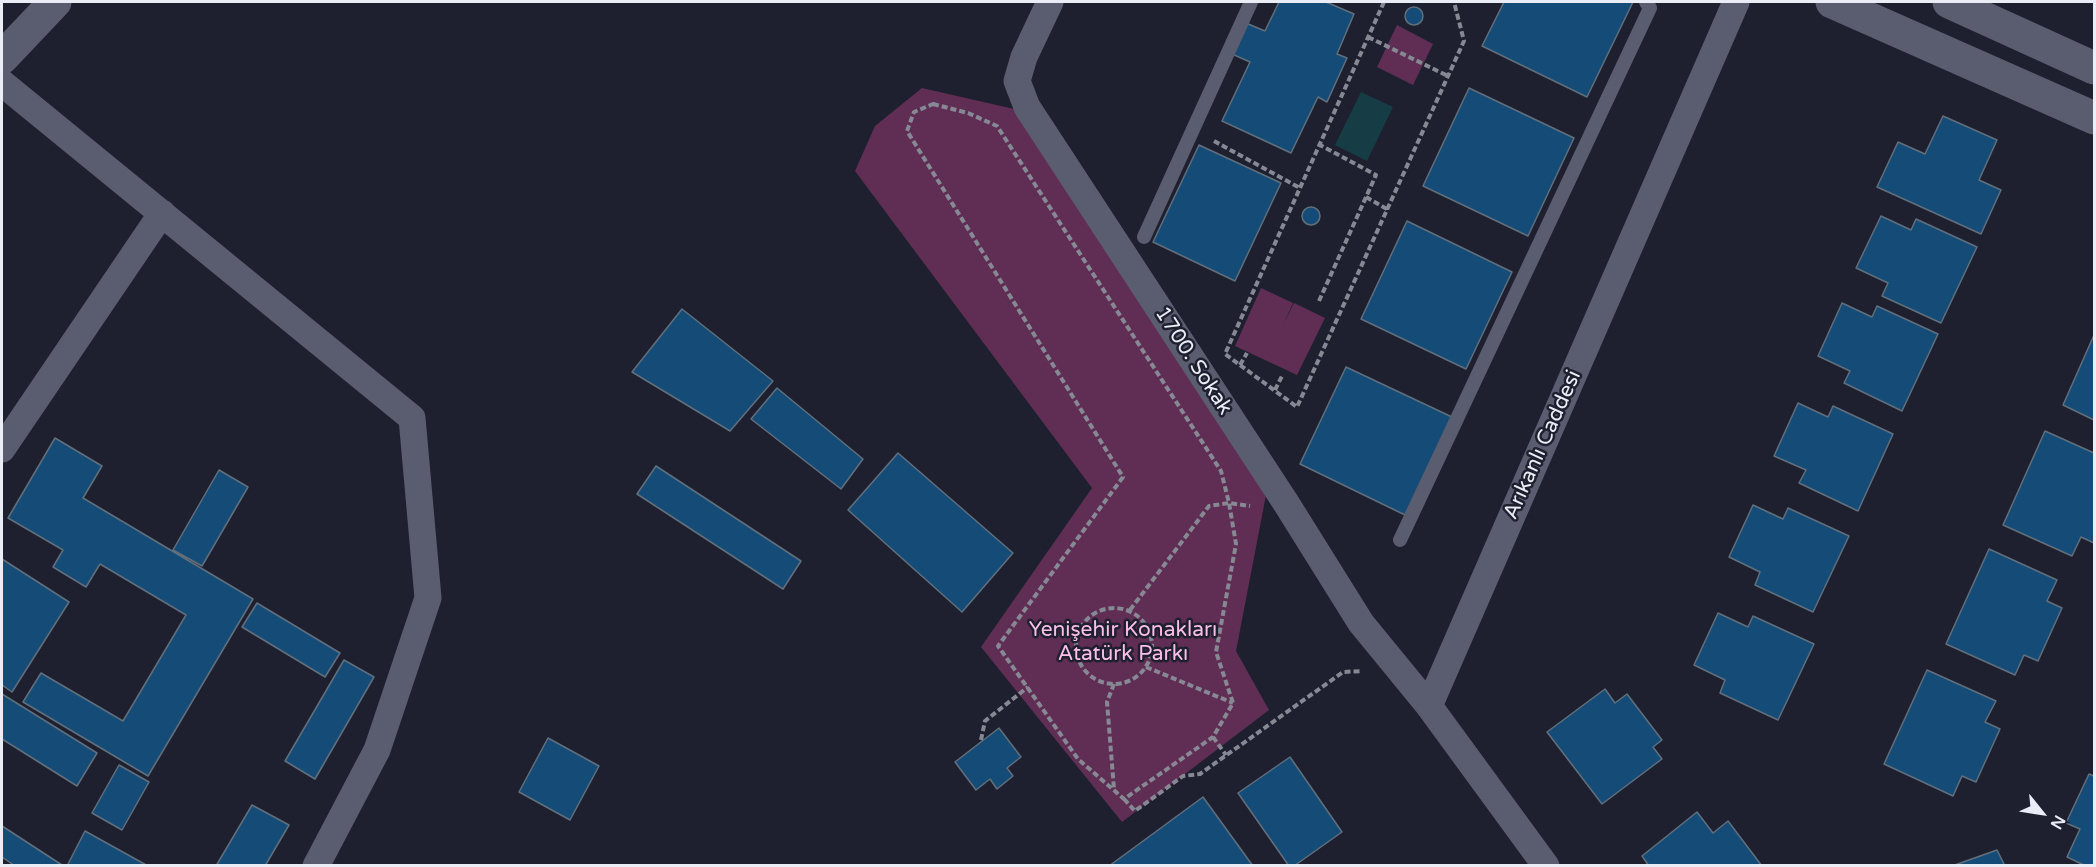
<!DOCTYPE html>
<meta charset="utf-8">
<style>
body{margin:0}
#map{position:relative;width:2096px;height:867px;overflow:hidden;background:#1e202f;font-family:"Varela Round",sans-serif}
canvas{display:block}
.frame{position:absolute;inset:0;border:3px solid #eaecf6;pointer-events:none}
.north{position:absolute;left:2012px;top:783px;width:60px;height:60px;-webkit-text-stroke:4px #1e202f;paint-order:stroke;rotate:120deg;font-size:16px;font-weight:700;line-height:24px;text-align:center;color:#eaecf6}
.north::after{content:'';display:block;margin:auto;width:21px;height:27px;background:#eaecf6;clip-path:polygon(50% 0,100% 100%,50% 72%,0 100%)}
</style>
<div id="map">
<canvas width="2096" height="867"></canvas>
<div class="frame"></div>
<div class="north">N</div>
</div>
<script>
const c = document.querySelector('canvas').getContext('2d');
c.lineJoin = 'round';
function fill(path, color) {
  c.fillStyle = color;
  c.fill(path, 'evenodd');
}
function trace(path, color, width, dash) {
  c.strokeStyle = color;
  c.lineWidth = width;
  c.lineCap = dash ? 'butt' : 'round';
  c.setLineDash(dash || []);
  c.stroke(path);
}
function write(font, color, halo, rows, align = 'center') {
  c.font = font + ' "Varela Round",sans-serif';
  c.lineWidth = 5;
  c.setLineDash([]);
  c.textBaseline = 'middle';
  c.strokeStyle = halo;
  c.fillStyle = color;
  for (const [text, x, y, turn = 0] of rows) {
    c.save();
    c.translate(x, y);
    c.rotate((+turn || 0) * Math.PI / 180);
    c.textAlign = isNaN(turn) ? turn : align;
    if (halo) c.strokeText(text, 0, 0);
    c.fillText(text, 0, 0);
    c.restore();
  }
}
const green = new Path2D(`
 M1397,25L1433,44L1413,85L1377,67Z
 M922,88L1014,109L1266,495L1236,651L1269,710L1122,822L981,647L1092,488L855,171L875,126Z
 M1261,288L1293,303L1283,325L1294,303L1325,318L1297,375L1235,346Z`);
const water = new Path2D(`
 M1361,92L1393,107L1367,161L1335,145Z`);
const building = new Path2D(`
 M1279,2H1326L1354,14L1337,54L1347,58L1327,102L1318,97L1291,153L1222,121L1250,62L1232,54L1246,23L1265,31Z
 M1504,2H1633L1587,97L1482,46Z
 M1405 16a9 9 0 1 1 18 0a9 9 0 1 1-18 0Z
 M1469,88L1574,138L1528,236L1423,186Z
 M1943,116L1997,140L1979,180L2001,190L1981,234L1877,187L1898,142L1925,154Z
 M1199,145L1281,183L1235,281L1153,242Z
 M1302 216a9 9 0 1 1 18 0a9 9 0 1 1-18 0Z
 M1881,216L1911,230L1916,219L1977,247L1941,323L1882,296L1888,283L1856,268Z
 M1407,221L1512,272L1466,369L1361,319Z
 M1842,303L1872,317L1877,306L1938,334L1902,411L1844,383L1850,371L1818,356Z
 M682,309L773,381L730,431L632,372Z
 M2094,335V420L2063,405Z
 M1346,367L1452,417L1405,515L1300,464Z
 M777,388L863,459L841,489L751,419Z
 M1798,403L1828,417L1833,406L1893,434L1858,511L1799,483L1806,470L1774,456Z
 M2045,431L2094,453V543L2081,537L2072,556L2003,525Z
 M55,438L102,466L83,498L253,599L148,776L23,702L41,673L123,721L186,615L100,564L86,587L53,567L63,550L8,518Z
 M898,453L1013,553L962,612L848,510Z
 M656,466L801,561L783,589L637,494Z
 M219,470L248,487L202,566L173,550Z
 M1753,505L1783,519L1788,508L1849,536L1813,612L1755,585L1760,572L1729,557Z
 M1989,549L2057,580L2047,601L2062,608L2038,661L2024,655L2015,675L1946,644Z
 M2,559L69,602L12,692L2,685Z
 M257,603L340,653L325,677L242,627Z
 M1718,613L1748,627L1753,616L1814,644L1778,720L1720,693L1725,680L1694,665Z
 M344,660L374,677L315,779L285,761Z
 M1927,670L1996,701L1985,722L2000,729L1976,782L1962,776L1953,796L1884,764Z
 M1605,689L1615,703L1627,694L1662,740L1653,747L1662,759L1602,804L1547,732Z
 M2,694L97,753L77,786L2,739Z
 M999,728L1021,757L1007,768L1013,776L997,789L990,779L976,790L955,762Z
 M548,738L599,766L570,820L519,792Z
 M1290,757L1342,832L1294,866H1289L1238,793Z
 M119,765L149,782L122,830L92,813Z
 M2089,774L2094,776V866H2086L2067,857L2080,829L2066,823Z
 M1203,797L1253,866H1109Z
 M252,805L289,825L265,866H216Z
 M1697,812L1713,833L1728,821L1762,866H1649L1642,856Z
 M2,826L62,865V866H15L2,857Z
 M85,831L148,866H67Z
 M1997,850L2005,866H1952Z`);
const path = new Path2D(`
 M1384,2L1225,354L1297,407L1464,41L1454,2
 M1368,37L1448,76
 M933,104L968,113L997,126L1221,471L1229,503L1236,544L1216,652L1233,703L1213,737L1124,799L1078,759L998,646L1123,477L907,131L914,112Z
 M1214,141L1300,188
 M1366,197L1387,209
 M1319,301L1376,175L1320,145
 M1240,365L1247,353
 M1275,390L1282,376
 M1076 646a38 38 0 1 1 76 0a38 38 0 1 1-76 0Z
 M1130,610L1209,506L1229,503L1250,506
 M1146,667L1233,703
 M1114,684L1107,702L1114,789
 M1213,737L1226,755
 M981,740L985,721L1028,687
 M1124,799L1135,811L1183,776L1200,774L1343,672L1362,671`);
const lane = new Path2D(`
 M1144,237L1251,2
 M1400,540L1650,8L1646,2`);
const street = new Path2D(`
 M1050,2L1024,57L1017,81L1027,107L1286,503L1361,623L1429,706L1546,866
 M2,83L412,418L428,598L377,750L316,866
 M2,449L162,213
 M1429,706L1736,2`);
const secondary = new Path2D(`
 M1832,2L2094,118
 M1949,2L2094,68
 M2,58L55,2`);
const streetNames = [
 ["1700. Sokak",1193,361,57],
 ["Arıkanlı Caddesi",1543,445,-66]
];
const parkNames = [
 ["Yenişehir Konakları",1123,630],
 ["Atatürk Parkı",1123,654]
];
fill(green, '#602e54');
fill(water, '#163d46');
fill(building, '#154c77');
trace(building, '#616f7d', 1.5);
trace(path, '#868894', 4, [6, 3]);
trace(lane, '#5a5d6f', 14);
trace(street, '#5a5d6f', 27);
trace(secondary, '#5a5d6f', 33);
write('21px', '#eaecf6', '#1e202f', streetNames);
write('21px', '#fabee8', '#1e202f', parkNames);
</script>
